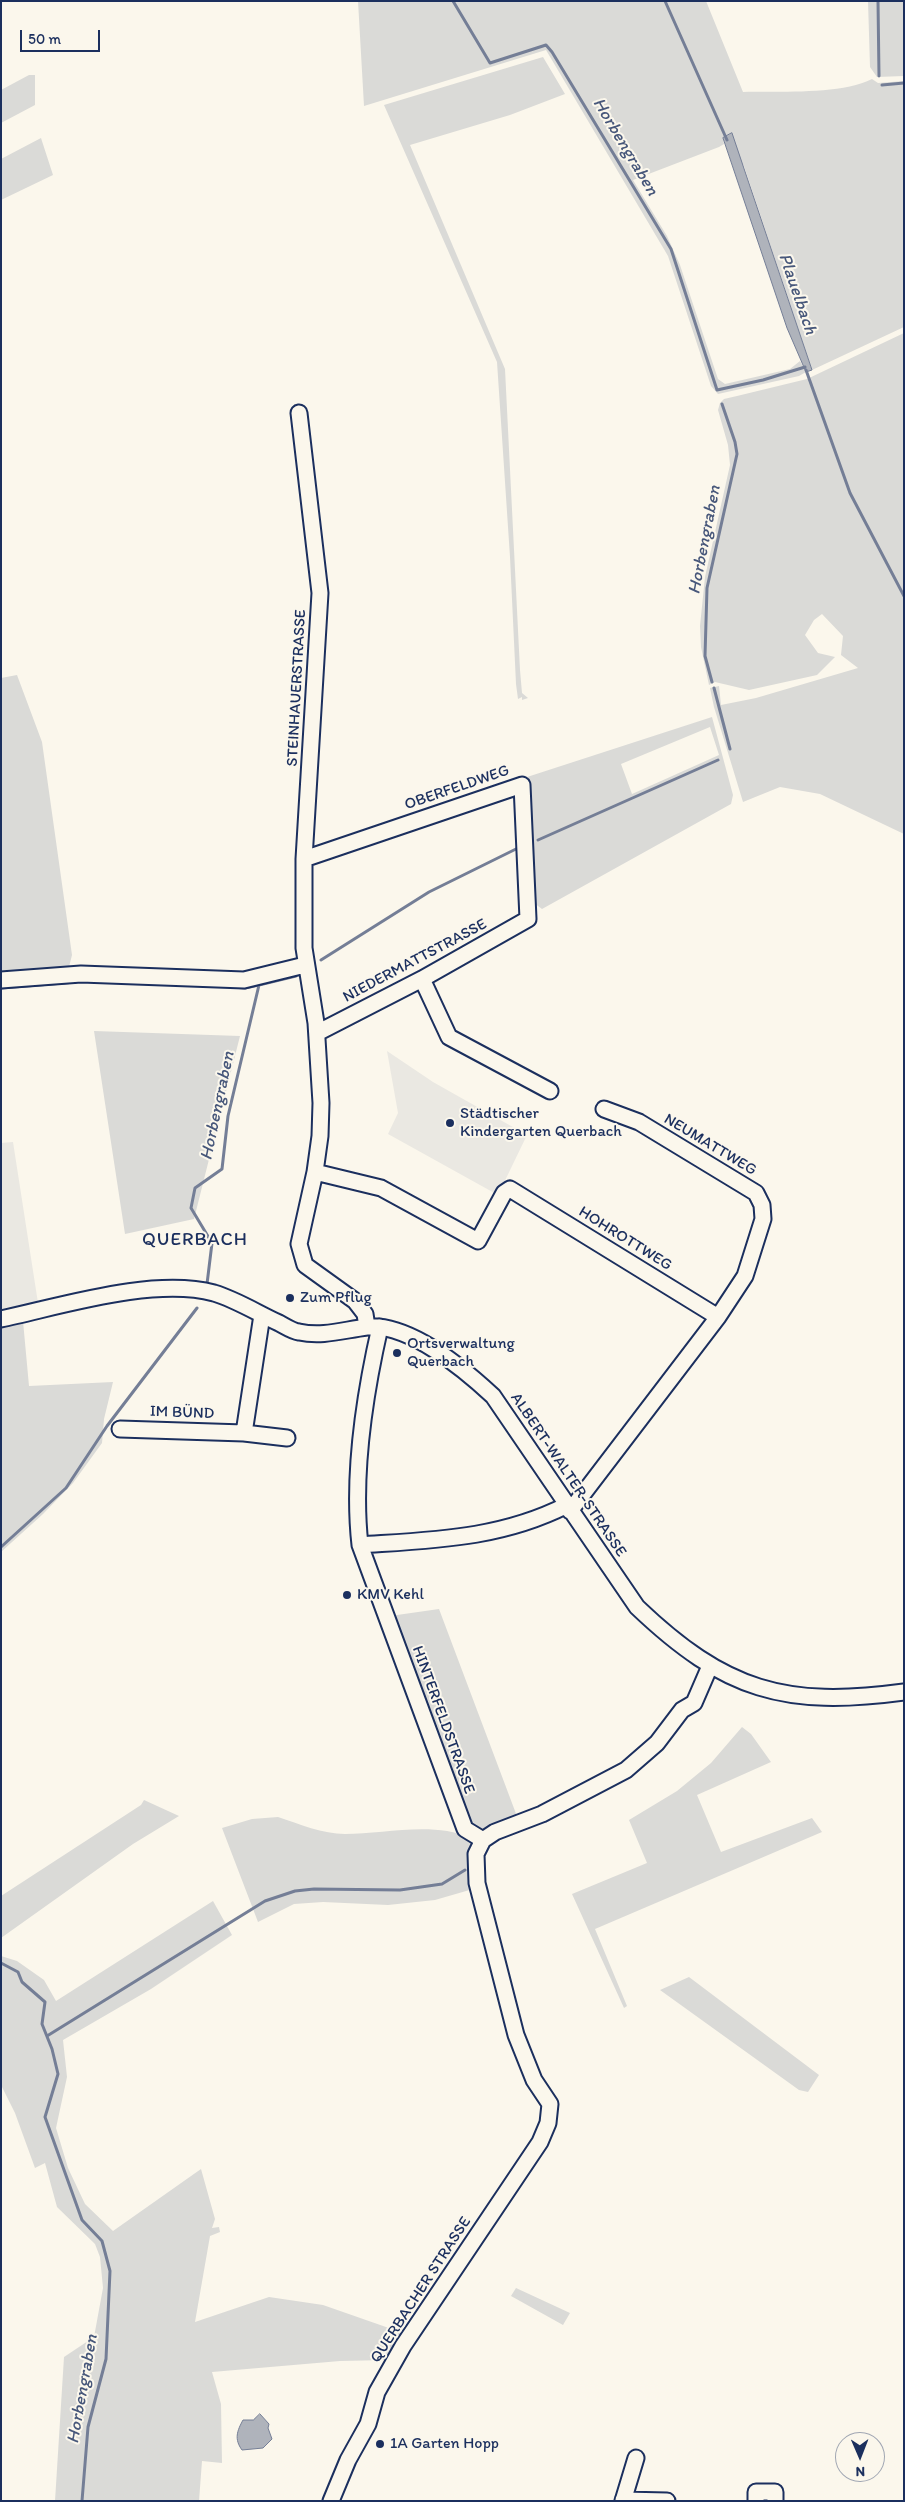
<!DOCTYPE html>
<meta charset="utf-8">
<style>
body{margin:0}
#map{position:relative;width:905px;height:2502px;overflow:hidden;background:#fbf7ec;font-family:Itim,sans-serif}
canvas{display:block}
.frame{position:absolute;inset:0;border:2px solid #1b2f5e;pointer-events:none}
.north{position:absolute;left:835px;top:2432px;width:50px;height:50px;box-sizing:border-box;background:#fbf7ec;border:1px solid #a1a7b3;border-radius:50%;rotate:179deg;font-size:14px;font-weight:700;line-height:20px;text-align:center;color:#1b2f5e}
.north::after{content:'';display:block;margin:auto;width:18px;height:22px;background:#1b2f5e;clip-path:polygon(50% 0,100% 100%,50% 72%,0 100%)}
.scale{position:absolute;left:20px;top:30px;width:80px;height:22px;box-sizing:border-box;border:2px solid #1b2f5e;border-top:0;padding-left:6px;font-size:15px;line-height:18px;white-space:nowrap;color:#1b2f5e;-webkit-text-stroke:4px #fbf7ec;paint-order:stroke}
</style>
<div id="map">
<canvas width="905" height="2502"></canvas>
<div class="frame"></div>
<div class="north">N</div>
<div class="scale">50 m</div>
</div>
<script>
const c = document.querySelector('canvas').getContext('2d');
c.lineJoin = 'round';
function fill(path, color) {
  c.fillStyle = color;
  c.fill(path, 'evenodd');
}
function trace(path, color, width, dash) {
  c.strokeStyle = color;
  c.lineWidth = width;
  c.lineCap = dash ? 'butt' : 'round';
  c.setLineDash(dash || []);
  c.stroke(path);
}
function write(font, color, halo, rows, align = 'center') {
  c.font = font + ' Itim,sans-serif';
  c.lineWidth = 4;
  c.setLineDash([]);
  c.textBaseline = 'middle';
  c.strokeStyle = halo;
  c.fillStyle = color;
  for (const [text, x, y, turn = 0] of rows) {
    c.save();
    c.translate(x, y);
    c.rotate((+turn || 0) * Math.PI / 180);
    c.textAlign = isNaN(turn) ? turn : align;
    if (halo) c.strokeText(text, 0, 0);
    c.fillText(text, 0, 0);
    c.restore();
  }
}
const built = new Path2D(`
 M387,1051L433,1082L527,1135L498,1195L388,1134L398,1113Z
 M13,1142L38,1303L23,1321L1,1327V1143Z`);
const green = new Path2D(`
 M358,1H706L743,92C779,91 840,95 872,79L878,83L904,81V327L812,370L744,166L723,138L724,144L719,147L633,180L667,236L680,265L718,379L725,384L790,369L800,361L806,372L799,376L718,394L711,386L668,256L546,50L364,106Z
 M868,1H904V76L877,77L870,67Z
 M543,57L565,94L510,115L410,145L505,369L520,670L522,693L528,698L522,700V697L518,699L516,684L510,557L497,362L384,105Z
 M29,75H35V105L1,123V90Z
 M41,138L53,175L1,200V159Z
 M904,333V834L820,794L780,787L743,802L714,707L710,688L719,686L721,705L756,698L858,668L841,655L843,636L822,614L814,620L805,635L818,653L835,657L817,675L749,690L715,682L709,685L701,647L700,626L705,577L730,465L728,445L718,410L720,403L724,399L737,396L807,379Z
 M17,675L42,742L72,955L68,971L1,976V678Z
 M712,717L733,795L731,804L542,909L534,903L524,778ZM710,727L719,755L632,794L621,764Z
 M94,1031L240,1036L194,1219L125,1234Z
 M23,1321L29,1386L113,1382L104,1419L102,1443L73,1483L43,1514L1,1552V1327Z
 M439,1609L518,1819C497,1827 485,1838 466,1822L390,1616Z
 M742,1727L751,1734L771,1762L697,1795L721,1852L812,1818L822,1832L595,1929L627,2006L624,2008L572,1894L647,1863L629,1820L677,1791L711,1763Z
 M144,1800L179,1816L133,1844L1,1938V1896L141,1805Z
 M278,1817C299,1824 323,1834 345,1834C383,1834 434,1821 470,1838L473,1846V1889L435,1900L388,1905L323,1902L294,1904L258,1922L222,1828L252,1819Z
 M213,1901L232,1935L151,1989L63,2040L67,2077L56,2128L68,2168L85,2204L113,2231L201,2169L215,2219L212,2228L219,2227L220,2232L210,2236L195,2322L269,2297L323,2305L406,2334L388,2360L340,2361L212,2372L221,2404L222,2463L202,2461L199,2501H55L64,2357L94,2337L103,2288L100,2257L95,2244L57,2207L45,2163L35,2168L15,2113L1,2085V1956L17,1961L44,1980L56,2001Z
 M689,1977L819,2075L808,2092L799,2090L660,1990Z
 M516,2288L570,2313L563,2325L511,2296Z`);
const water = new Path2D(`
 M732,133L812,370L806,372L787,328L723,138Z
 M260,2414L269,2424L268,2428L272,2439L263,2448L242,2450C234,2439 237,2431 243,2420H253Z`);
const stream = new Path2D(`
 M453,1L490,63L546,45L552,52L671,249L717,390L763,380L805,367
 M665,1L727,140
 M878,1L879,76
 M882,85L904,83
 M806,370L850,493L904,596
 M712,682L705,656L707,588L737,454L735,442L722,404
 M714,688L730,749
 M538,840L718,760
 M321,960L429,892L518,848
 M233,987L245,988L259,985
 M1,988L76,982
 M207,1284L212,1243L191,1208L195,1188L222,1169L228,1116L259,985L296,976
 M1,1547L66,1488L107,1426L197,1308
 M1,1963L18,1972L22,1982L45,2002L42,2024L52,2049L58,2074L45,2117L82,2220L102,2241L110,2271L106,2359L88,2427L82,2501
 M47,2036L265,1901L295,1891L314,1889L400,1890L442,1884L465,1870`);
const minor = new Path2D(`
 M299,413L320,593L304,859V948L316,1023L321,1103L320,1136L315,1172L299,1244L305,1265L355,1301L365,1314L367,1327
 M304,859L522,785L528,919L422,979L317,1033
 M422,979L449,1037L550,1091
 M1,980L81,974L244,980L305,965
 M604,1109L639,1122L756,1193L762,1205L763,1219L745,1276L718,1317
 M315,1172L381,1188L478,1241L504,1193L510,1189L718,1317L570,1511
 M1,1319C62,1306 153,1277 214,1293C237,1300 257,1313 279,1323C285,1326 292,1331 299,1332C323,1337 343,1330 367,1327C409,1323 464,1369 493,1396L637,1607C725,1691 785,1708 904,1692
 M380,1327C364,1397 352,1474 360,1545L465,1829L483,1840
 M120,1429L244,1433L262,1315
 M244,1433L287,1438
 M360,1545C433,1540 500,1539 567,1505
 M623,2500L667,2501
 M331,2501L348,2460L368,2424L377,2392L403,2346L540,2142L548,2123L550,2104L534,2080L516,2035L477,1883L476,1854L483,1840L495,1832L542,1814L626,1770L657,1743L682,1710L694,1703L710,1666
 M623,2501L636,2458
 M756,2501V2492H775V2501`);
const markers = [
 [450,1123,5,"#1b2f5e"],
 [290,1298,5,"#1b2f5e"],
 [397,1353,5,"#1b2f5e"],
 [347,1595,5,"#1b2f5e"],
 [380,2444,5,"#1b2f5e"]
];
const streetNames = [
 ["STEINHAUERSTRASSE",297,688,-87],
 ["OBERFELDWEG",457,788,-19],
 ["NIEDERMATTSTRASSE",415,961,-28],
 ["NEUMATTWEG",710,1145,31],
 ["HOHROTTWEG",625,1239,32],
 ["IM BÜND",182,1413,2],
 ["ALBERT-WALTER-STRASSE",568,1475,56],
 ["HINTERFELDSTRASSE",443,1720,70],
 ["QUERBACHER STRASSE",421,2290,-57]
];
const poiNames = [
 ["Städtischer",460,1114],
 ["Kindergarten Querbach",460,1132],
 ["Zum Pflug",300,1298],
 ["Ortsverwaltung",407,1344],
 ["Querbach",407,1362],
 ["KMV Kehl",357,1595],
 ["1A Garten Hopp",390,2444]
];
const waterNames = [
 ["Horbengraben",625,147,59],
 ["Plauelbach",797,294,71],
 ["Horbengraben",705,540,-79],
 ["Horbengraben",218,1106,-78],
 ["Horbengraben",83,2389,-80]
];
const quarterNames = [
 ["QUERBACH",195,1240]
];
fill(built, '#eae8e2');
fill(green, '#dadad7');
fill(water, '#afb3bb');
trace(water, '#747e96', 1);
trace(stream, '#747e96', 3);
trace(minor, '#1b2f5e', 19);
trace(minor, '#fbf7ec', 15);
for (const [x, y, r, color] of markers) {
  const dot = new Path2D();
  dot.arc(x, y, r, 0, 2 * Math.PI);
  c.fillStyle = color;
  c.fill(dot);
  trace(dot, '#fbf7ec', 2);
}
write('16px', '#1b2f5e', '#fbf7ec', streetNames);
write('16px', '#1b2f5e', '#fbf7ec', poiNames, 'left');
write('italic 18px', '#47577a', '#fbf7ec', waterNames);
c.letterSpacing = '1px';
write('19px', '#1b2f5e', '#fbf7ec', quarterNames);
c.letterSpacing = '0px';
</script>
